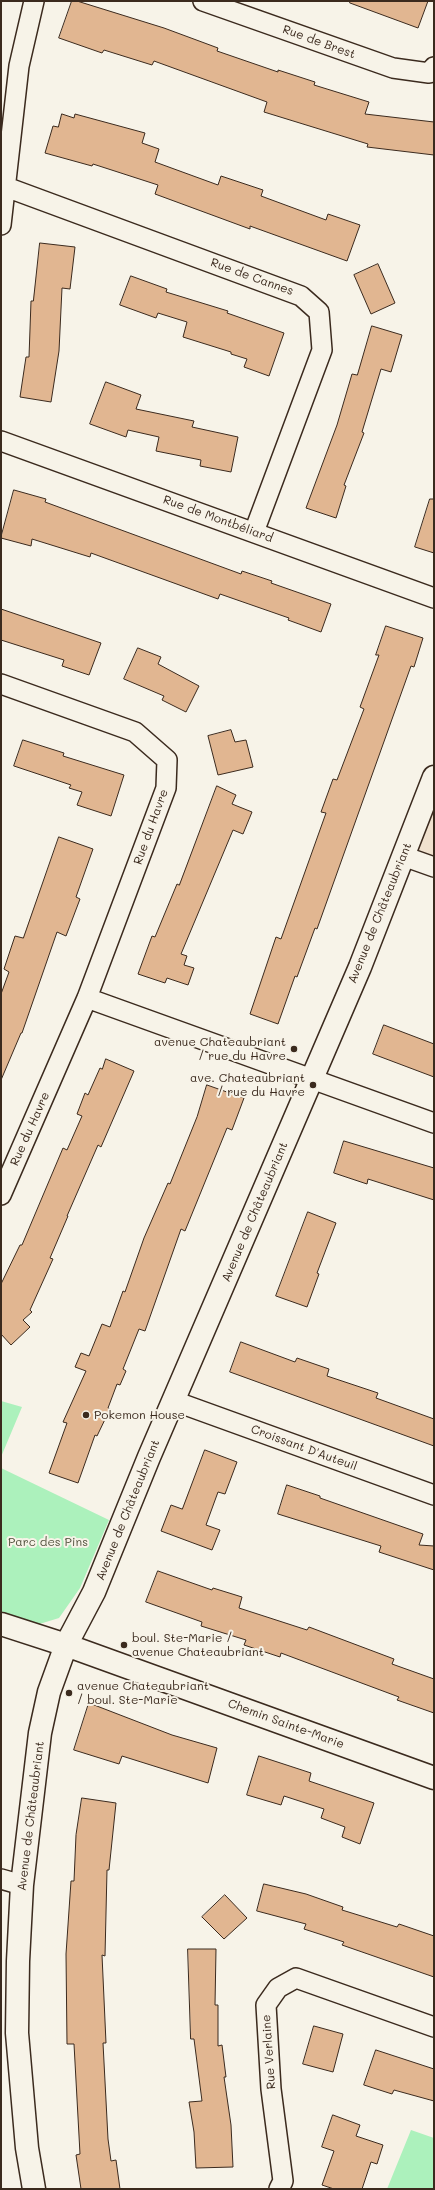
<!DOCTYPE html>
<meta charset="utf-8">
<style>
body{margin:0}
#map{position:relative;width:435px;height:2190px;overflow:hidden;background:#f7f3e8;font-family:Mali,sans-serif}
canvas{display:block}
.frame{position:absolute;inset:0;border:2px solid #3b2a1e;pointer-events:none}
</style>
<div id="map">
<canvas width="435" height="2190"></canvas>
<div class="frame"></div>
</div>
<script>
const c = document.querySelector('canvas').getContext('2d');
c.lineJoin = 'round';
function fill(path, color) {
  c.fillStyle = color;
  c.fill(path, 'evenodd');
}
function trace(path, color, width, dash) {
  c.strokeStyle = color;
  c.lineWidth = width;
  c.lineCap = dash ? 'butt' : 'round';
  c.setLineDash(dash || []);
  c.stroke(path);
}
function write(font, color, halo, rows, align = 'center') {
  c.font = font + ' Mali,sans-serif';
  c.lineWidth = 4;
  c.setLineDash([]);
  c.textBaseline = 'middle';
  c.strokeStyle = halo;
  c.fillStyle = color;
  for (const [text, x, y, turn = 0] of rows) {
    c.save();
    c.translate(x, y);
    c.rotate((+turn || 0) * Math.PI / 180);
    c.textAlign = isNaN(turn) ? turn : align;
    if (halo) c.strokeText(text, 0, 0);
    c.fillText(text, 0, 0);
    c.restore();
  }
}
const built = new Path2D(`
 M434,770V867L403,856Z`);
const green = new Path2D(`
 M1,1401L22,1407L1,1457Z
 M1,1468L109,1520L80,1588L59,1618L33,1626L1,1615Z
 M411,2130L434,2138V2189H387Z`);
const building = new Path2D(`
 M72,1H77L164,28L218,48L217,51L278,72V70L315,82L314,85L369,102L365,114L434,122V155L367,147L368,144L264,112L267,102L154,61L152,65L104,50L102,53L59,38Z
 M350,1H428L418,28L350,3Z
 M62,114L74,118L75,114L145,133L142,143L159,149L155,162L218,185L221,176L263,190L261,196L326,220L328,214L360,225L347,261L250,226V229L155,194L158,185L93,164L92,166L45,153L53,126L58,127Z
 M40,243L75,247L70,289L62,288L59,351L51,402L20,397L26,357H29L31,301H33Z
 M378,264L395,303L371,314L354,275Z
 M131,276L167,289L166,292L228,311L227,313L284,333L269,376L244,367L247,359L231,354V352L183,337L187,322L158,313L156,318L120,305Z
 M372,326L402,335L391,372L381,369L362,432L364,433L344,485L346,486L336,518L306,508L337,425L352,374L357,375Z
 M106,382L141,395L136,409L194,421L192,427L238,437L231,472L200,466L201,460L156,451L159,437L128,430L126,437L90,424Z
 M14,490L46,499L45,502L241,574L242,571L272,581L271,583L331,604L321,632L288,620L289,618L220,594L218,599L91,553L90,557L32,539L31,546L1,538Z
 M430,499H434V553L415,547Z
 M1,609L101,643L89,675L62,666L64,660L1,640Z
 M386,626L423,638L414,667L411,666L317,929L315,928L297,977L295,976L278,1024L250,1014L276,937L281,939L326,813L321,812L333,779L337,780L364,709L360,707L379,655H376Z
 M138,648L161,657L158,664L199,686L186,712L162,700L164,696L124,679Z
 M231,730L235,742L246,740L253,767L218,775L208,736Z
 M23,740L64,753L63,756L124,775L111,816L77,805L82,792L69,788L71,785L14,766Z
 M217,786L236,795L232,804L252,812L243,834L233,830L181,954L187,956L184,965L194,968L188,985L167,978L165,983L138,974L152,936L155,937L177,884L179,885Z
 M59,837L93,849L76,897L80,899L66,936L57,932L22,1033H21L1,1080V994L9,972L4,969L15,936L23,938Z
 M384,1025L434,1044V1077L373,1054Z
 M106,1059L134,1071L101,1147L98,1145L67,1216H68L50,1258L53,1259L30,1310L32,1312L23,1320L30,1327L11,1345L1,1334V1284L20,1245H22L63,1148L67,1150L82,1116L77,1114L85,1093L88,1095L100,1068L102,1069Z
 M207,1085L244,1098L232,1130L227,1128L185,1231L181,1229L145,1331L139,1329L123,1369L126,1371L120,1385L117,1384L108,1408L110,1409L97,1436L95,1435L78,1483L49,1473L67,1423L63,1422L86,1371L75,1367L81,1353L89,1356L102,1324L110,1327L123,1291L125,1292L144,1238L168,1183L170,1184L197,1117Z
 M344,1141L434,1168V1200L368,1179L367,1184L334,1173Z
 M308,1212L336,1223L317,1273L319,1274L307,1307L276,1296Z
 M241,1342L295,1362L297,1358L329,1369L327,1376L378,1393L376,1398L434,1419V1446L230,1372Z
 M205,1450L237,1462L225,1494L218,1492L206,1525L220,1530L212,1550L161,1531L171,1505L182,1509Z
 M287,1485L320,1496V1498L423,1534L419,1545L434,1546V1570L379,1552L381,1546L278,1514Z
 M158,1571L212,1590L213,1588L242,1597L239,1608L307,1630L309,1627L394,1659L392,1664L434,1679V1713L397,1700L399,1697L281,1653L280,1657L244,1645L246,1640L201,1626L202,1622L146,1602Z
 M89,1703L172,1735L217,1748L208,1783L122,1756L119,1764L74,1750Z
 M259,1756L311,1773L309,1781L374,1803L360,1844L342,1837L345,1827L321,1818L324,1809L284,1796L281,1805L247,1795Z
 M82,1798L116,1803L109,1870H107L105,1956L102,1955L106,2043H103L108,2139L111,2161L116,2160L120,2189H81L76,2155L80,2154L74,2044H67L66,1954L71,1881H74L76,1835Z
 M264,1884L306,1894L343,1907L342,1910L397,1927L399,1924L434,1936V1977L342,1945L344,1942L304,1929L306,1924L257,1911Z
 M225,1895L247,1918L224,1939L202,1917Z
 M188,1949H216L215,2005H218V2046L222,2045L226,2077H224L231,2125L233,2167L196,2168L194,2132L189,2102L202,2101L194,2039H191Z
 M314,2026L343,2034L333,2072L303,2064Z
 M376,2050L434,2069V2101L394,2090L392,2094L364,2085Z
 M333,2115L360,2125L356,2136L383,2145L377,2164L371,2162L362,2189H334L322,2185L334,2151L322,2147Z`);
const street = new Path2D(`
 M203,1L393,68L429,73L434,67
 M6,187L301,296L319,312L322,350L254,532
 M1,225L19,66L34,1
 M1,441L434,598
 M1,684L135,732L167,760L166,788L87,998L1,1195
 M403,856L434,867
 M87,998L434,1123
 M174,1401L434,1495
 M1,1879L22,1885
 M279,2189L283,2181L271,2089L266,2005L278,1988L296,1978L434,2027`);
const secondary = new Path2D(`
 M1,1624L66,1645L434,1778
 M34,2189L27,2148L17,2033L18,1961L22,1885L40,1733L49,1692L66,1645L94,1592L149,1457L360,967L434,777`);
const markers = [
 [294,1049,4,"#3b2a1e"],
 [313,1085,4,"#3b2a1e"],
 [86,1415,4,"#3b2a1e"],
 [124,1645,4,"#3b2a1e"],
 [69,1693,4,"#3b2a1e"]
];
const streetNames = [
 ["Rue de Brest",319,42,20],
 ["Rue de Cannes",252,277,20],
 ["Rue de Montbéliard",218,519,20],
 ["Rue du Havre",151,827,-70],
 ["Avenue de Châteaubriant",380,913,-68],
 ["Rue du Havre",30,1129,-66],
 ["Avenue de Châteaubriant",255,1212,-67],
 ["Croissant D'Auteuil",304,1448,20],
 ["Avenue de Châteaubriant",128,1510,-68],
 ["Chemin Sainte-Marie",286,1724,20],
 ["Avenue de Châteaubriant",31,1816,-83],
 ["Rue Verlaine",269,2052,-94]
];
const poiNames = [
 ["avenue Chateaubriant",286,1042,"right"],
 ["/ rue du Havre",286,1056,"right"],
 ["ave. Chateaubriant",305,1078,"right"],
 ["/ rue du Havre",305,1092,"right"],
 ["Pokemon House",94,1415],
 ["boul. Ste-Marie /",132,1638],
 ["avenue Chateaubriant",132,1652],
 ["avenue Chateaubriant",77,1686],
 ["/ boul. Ste-Marie",77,1700]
];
const parkNames = [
 ["Parc des Pins",48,1542]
];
fill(built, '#f0e1ce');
fill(green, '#acf1bc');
fill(building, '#e1b691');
trace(building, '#3b2a1e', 1);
trace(street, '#3b2a1e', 22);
trace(secondary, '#3b2a1e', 25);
trace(street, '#f7f3e8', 19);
trace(secondary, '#f7f3e8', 22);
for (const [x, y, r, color] of markers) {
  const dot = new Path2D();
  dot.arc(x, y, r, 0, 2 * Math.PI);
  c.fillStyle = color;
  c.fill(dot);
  trace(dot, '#f7f3e8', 1.5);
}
write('12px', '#3b2a1e', '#f7f3e8', streetNames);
write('12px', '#3b2a1e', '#f7f3e8', poiNames, 'left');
write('12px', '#52523e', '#f7f3e8', parkNames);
</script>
